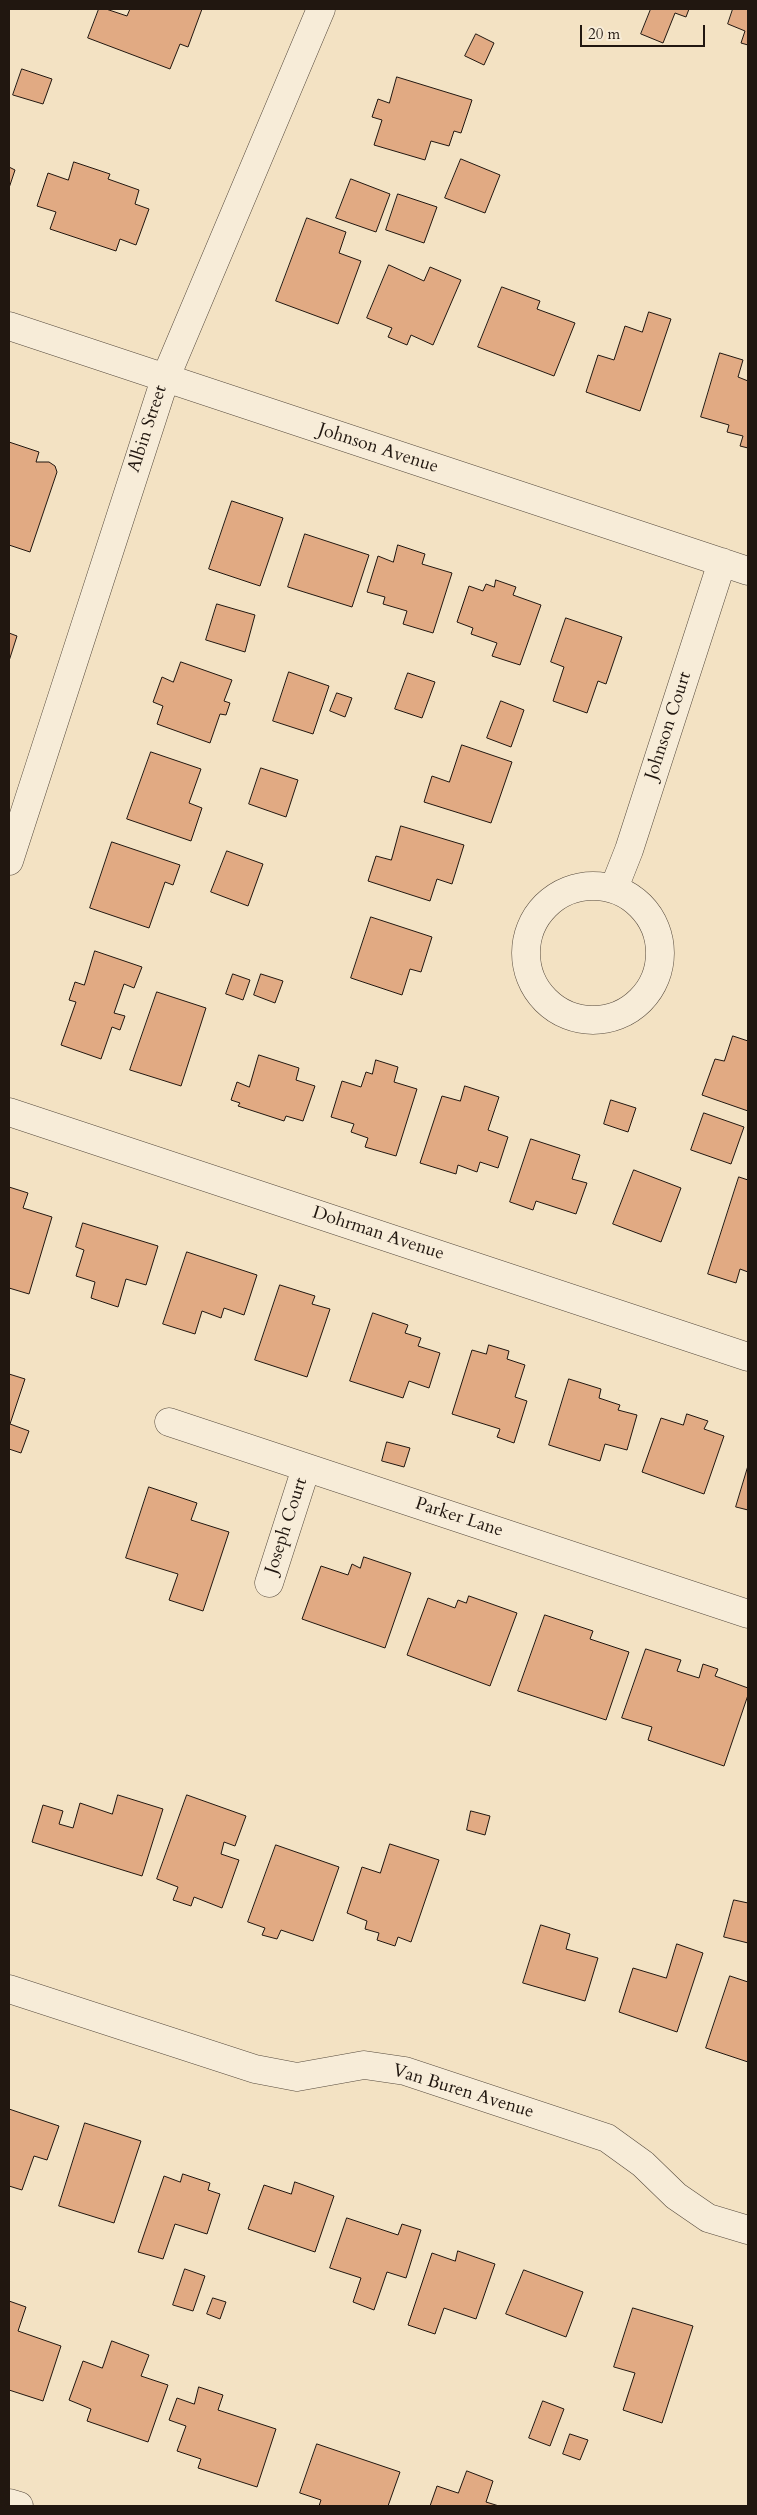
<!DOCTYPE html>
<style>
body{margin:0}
#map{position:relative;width:757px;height:2515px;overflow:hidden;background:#f3e2c3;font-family:Cardo,serif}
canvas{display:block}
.frame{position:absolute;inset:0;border:10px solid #211710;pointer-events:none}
.scale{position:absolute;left:580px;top:25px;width:125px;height:22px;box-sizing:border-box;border:2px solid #211710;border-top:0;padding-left:6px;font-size:15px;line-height:18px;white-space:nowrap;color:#211710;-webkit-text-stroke:4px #f7ecd8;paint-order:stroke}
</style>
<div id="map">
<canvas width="757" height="2515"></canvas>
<div class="frame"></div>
<div class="scale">20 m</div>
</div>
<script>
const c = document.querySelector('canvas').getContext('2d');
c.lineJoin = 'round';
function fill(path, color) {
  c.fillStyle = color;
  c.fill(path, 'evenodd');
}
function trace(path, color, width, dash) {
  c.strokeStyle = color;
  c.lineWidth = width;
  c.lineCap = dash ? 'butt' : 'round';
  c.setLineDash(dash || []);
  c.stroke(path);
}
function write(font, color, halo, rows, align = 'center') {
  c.font = font + ' Cardo,serif';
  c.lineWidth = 4;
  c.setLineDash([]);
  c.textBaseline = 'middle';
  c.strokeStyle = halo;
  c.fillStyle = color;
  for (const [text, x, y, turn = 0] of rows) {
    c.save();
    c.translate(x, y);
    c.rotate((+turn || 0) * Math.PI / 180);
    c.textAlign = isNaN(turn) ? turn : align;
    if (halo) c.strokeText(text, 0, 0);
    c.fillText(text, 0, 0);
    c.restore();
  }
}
const building = new Path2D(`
 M99,9H106L127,16L130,9H202L188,47L180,44L170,69L88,38Z
 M651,9H689L686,17L675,13L663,43L641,34Z
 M733,9H748V45L741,43L745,31L728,24Z
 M476,34L494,43L484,65L465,56Z
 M22,69L52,79L43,104L13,95Z
 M397,77L472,100L461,133L454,131L449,146L431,141L425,160L374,145L382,120L372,117L378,99L389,103Z
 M461,159L500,175L485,213L445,198Z
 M74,162L110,174L108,179L139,190L135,204L149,209L136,245L120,239L116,251L50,229L56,212L37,206L48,173L68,180Z
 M9,167L15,170L9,188Z
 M351,179L390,194L376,232L336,218Z
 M398,194L437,207L424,243L386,230Z
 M307,218L346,232L339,253L361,261L338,324L276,301Z
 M389,265L424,281L430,267L461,280L433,345L411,335L407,345L388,337L392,328L367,318Z
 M502,287L540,301L537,309L575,323L554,376L478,347Z
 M649,312L671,319L640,411L586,392L598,355L614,360L625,326L642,332Z
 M720,353L743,360L738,377L748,381V448L740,446L743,436L727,432L729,425L701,417Z
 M9,442L39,452L36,462H49L55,466L57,472L30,552L9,545Z
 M232,501L283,518L260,586L209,569Z
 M305,534L369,555L352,607L288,587Z
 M398,545L425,554L422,564L452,573L433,633L403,624L407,611L383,604L385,597L367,592L378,556L393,562Z
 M496,580L516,587L513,595L541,605L520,665L492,656L497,643L471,634L473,628L457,622L469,586L483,591L486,584L494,587Z
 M217,604L255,615L245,652L206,640Z
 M566,618L622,637L606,684L598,681L587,713L553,701L564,667L551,662Z
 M9,633L17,636L9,661Z
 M181,662L232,680L224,701L230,703L226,715L220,714L210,743L157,724L163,706L153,702L162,677L173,682Z
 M289,672L329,686L313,734L273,721Z
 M408,673L435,682L422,718L395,709Z
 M337,693L352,698L345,717L330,711Z
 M501,701L524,710L511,747L487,738Z
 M462,745L512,762L491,823L424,802L432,776L449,782Z
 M151,752L201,769L189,803L202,808L191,841L127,819Z
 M261,768L298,780L286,817L249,804Z
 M401,826L464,845L452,884L437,879L430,901L368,881L376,856L391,860Z
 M112,842L180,865L173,885L165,882L149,928L90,908Z
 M227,851L263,864L248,906L211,892Z
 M371,917L432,937L421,972L410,969L402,995L351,978Z
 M95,951L142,967L134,988L124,984L114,1013L125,1016L120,1030L112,1027L101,1059L61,1045L76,1002L69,1000L75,982L84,985Z
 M233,974L250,980L243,1000L226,994Z
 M261,974L283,981L275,1003L254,995Z
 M157,992L206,1008L181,1086L130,1070Z
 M733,1036L748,1041V1111L702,1095L715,1059L724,1061Z
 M259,1055L299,1068L296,1080L315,1086L303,1121L286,1116L284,1121L238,1106L240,1103L231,1100L237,1082L249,1087Z
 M376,1060L398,1067L394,1082L417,1089L396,1156L365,1147L368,1138L351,1132L354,1124L331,1117L342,1081L361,1087L366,1072L372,1074Z
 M465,1086L499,1097L488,1130L508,1137L498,1168L480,1162L477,1172L458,1165L456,1174L420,1163L442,1096L460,1101Z
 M611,1100L636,1108L628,1132L604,1124Z
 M704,1113L744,1127L731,1164L691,1150Z
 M531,1139L580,1155L572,1179L587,1183L576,1214L536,1201L533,1210L510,1202Z
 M634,1170L681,1188L661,1242L613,1224Z
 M739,1177L748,1180V1272L740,1269L736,1283L708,1274Z
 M9,1187L28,1193L23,1208L52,1217L29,1294L9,1288Z
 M83,1223L158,1246L146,1285L126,1279L118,1307L91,1298L95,1282L76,1276L84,1250L76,1247Z
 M187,1252L257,1275L244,1315L224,1308L221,1318L202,1311L195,1334L163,1324Z
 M280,1285L315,1296L312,1304L330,1309L307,1377L255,1360Z
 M373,1313L408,1325L405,1333L421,1338L418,1346L440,1353L429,1388L409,1381L403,1398L350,1381Z
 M489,1345L509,1351L507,1359L525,1365L515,1397L527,1401L514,1443L497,1437L500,1429L452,1414L472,1350L486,1354Z
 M9,1374L25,1379L10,1424L29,1431L21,1453L9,1449Z
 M569,1379L601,1389L599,1398L620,1405L618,1410L637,1415L627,1450L605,1444L600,1461L549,1445Z
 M687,1414L708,1421L704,1429L724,1436L704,1494L642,1472L661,1418L683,1425Z
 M387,1442L410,1448L404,1467L382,1461Z
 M748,1466V1510L736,1507Z
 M149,1487L197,1503L191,1520L229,1532L203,1611L169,1600L178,1574L126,1558Z
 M364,1557L411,1573L385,1648L302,1619L321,1566L348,1575L352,1564L360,1568Z
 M469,1596L517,1613L490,1686L407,1655L428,1598L455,1608L458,1600L466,1603Z
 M545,1615L593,1631L590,1639L629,1652L606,1720L518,1691Z
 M646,1649L681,1660L677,1671L699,1678L703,1664L718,1669L715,1676L748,1688V1695L724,1766L648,1740L652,1727L622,1718Z
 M118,1795L163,1809L142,1876L32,1842L43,1805L63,1811L59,1824L73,1828L80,1803L112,1814Z
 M187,1795L246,1816L235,1846L224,1842L221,1854L239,1860L222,1908L194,1897L191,1906L173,1900L178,1887L157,1879Z
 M471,1811L490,1816L485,1835L467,1830Z
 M390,1844L439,1860L411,1942L398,1937L395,1946L377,1940L379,1933L365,1929L367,1921L347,1913L362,1867L380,1873Z
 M276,1845L339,1867L313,1941L281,1930L277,1939L262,1935L265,1928L248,1922Z
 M734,1900L748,1903V1943L724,1937Z
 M541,1925L570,1934L566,1949L598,1958L585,2001L523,1983Z
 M677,1944L703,1953L677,2032L619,2012L633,1968L666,1978Z
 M730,1976L748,1982V2062L706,2048Z
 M9,2109L59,2126L47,2160L34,2156L22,2190L9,2186Z
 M85,2123L141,2141L114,2223L59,2206Z
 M183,2174L210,2183L208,2190L220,2194L207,2234L175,2224L163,2259L138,2252L164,2176L180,2182Z
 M295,2182L334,2196L315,2252L248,2229L264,2185L291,2194Z
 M347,2218L398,2235L402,2224L421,2230L406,2278L387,2272L374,2310L353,2302L361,2278L330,2268Z
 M458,2251L495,2264L476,2319L444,2308L435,2334L408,2325L432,2253L455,2261Z
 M185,2269L205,2276L193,2311L173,2305Z
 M524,2270L583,2292L566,2337L506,2314Z
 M213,2298L226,2302L220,2319L207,2314Z
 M9,2301L26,2307L18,2331L61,2346L43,2401L9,2390Z
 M633,2308L693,2326L662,2423L623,2410L635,2373L614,2367Z
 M112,2341L149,2355L141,2376L168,2385L148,2442L87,2421L91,2409L69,2400L83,2361L102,2368Z
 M199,2387L223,2395L218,2410L276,2429L257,2487L198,2468L201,2459L177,2451L186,2426L169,2420L177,2398L194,2404Z
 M543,2401L564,2409L550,2446L529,2438Z
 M570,2434L588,2440L580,2460L563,2454Z
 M317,2444L400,2472L388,2506H319L321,2500L300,2493Z
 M467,2471L493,2481L486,2502L499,2506H430L437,2486L458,2493Z`);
const minor = new Path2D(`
 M9,326L748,571
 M9,861L165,379L321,9
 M526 953a67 67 0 1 1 134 0a67 67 0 1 1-134 0Z
 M614,888L629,850L722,562
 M9,1112L748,1357
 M169,1422L748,1614
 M269,1583L306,1468
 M9,1989L255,2069L297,2077L364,2065L405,2071L607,2138L643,2164L676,2196L708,2218L748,2230
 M9,2503L19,2506`);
const streetNames = [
 ["Albin Street",148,429,-72],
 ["Johnson Avenue",378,449,18],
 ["Johnson Court",669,726,-72],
 ["Dohrman Avenue",378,1234,18],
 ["Parker Lane",459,1518,18],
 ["Joseph Court",287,1526,-72],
 ["Van Buren Avenue",463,2092,17]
];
fill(building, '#e1aa83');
trace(building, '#211710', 1);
trace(minor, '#564a3d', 29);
trace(minor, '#f7ecd8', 28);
write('18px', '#211710', '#f7ecd8', streetNames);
</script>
